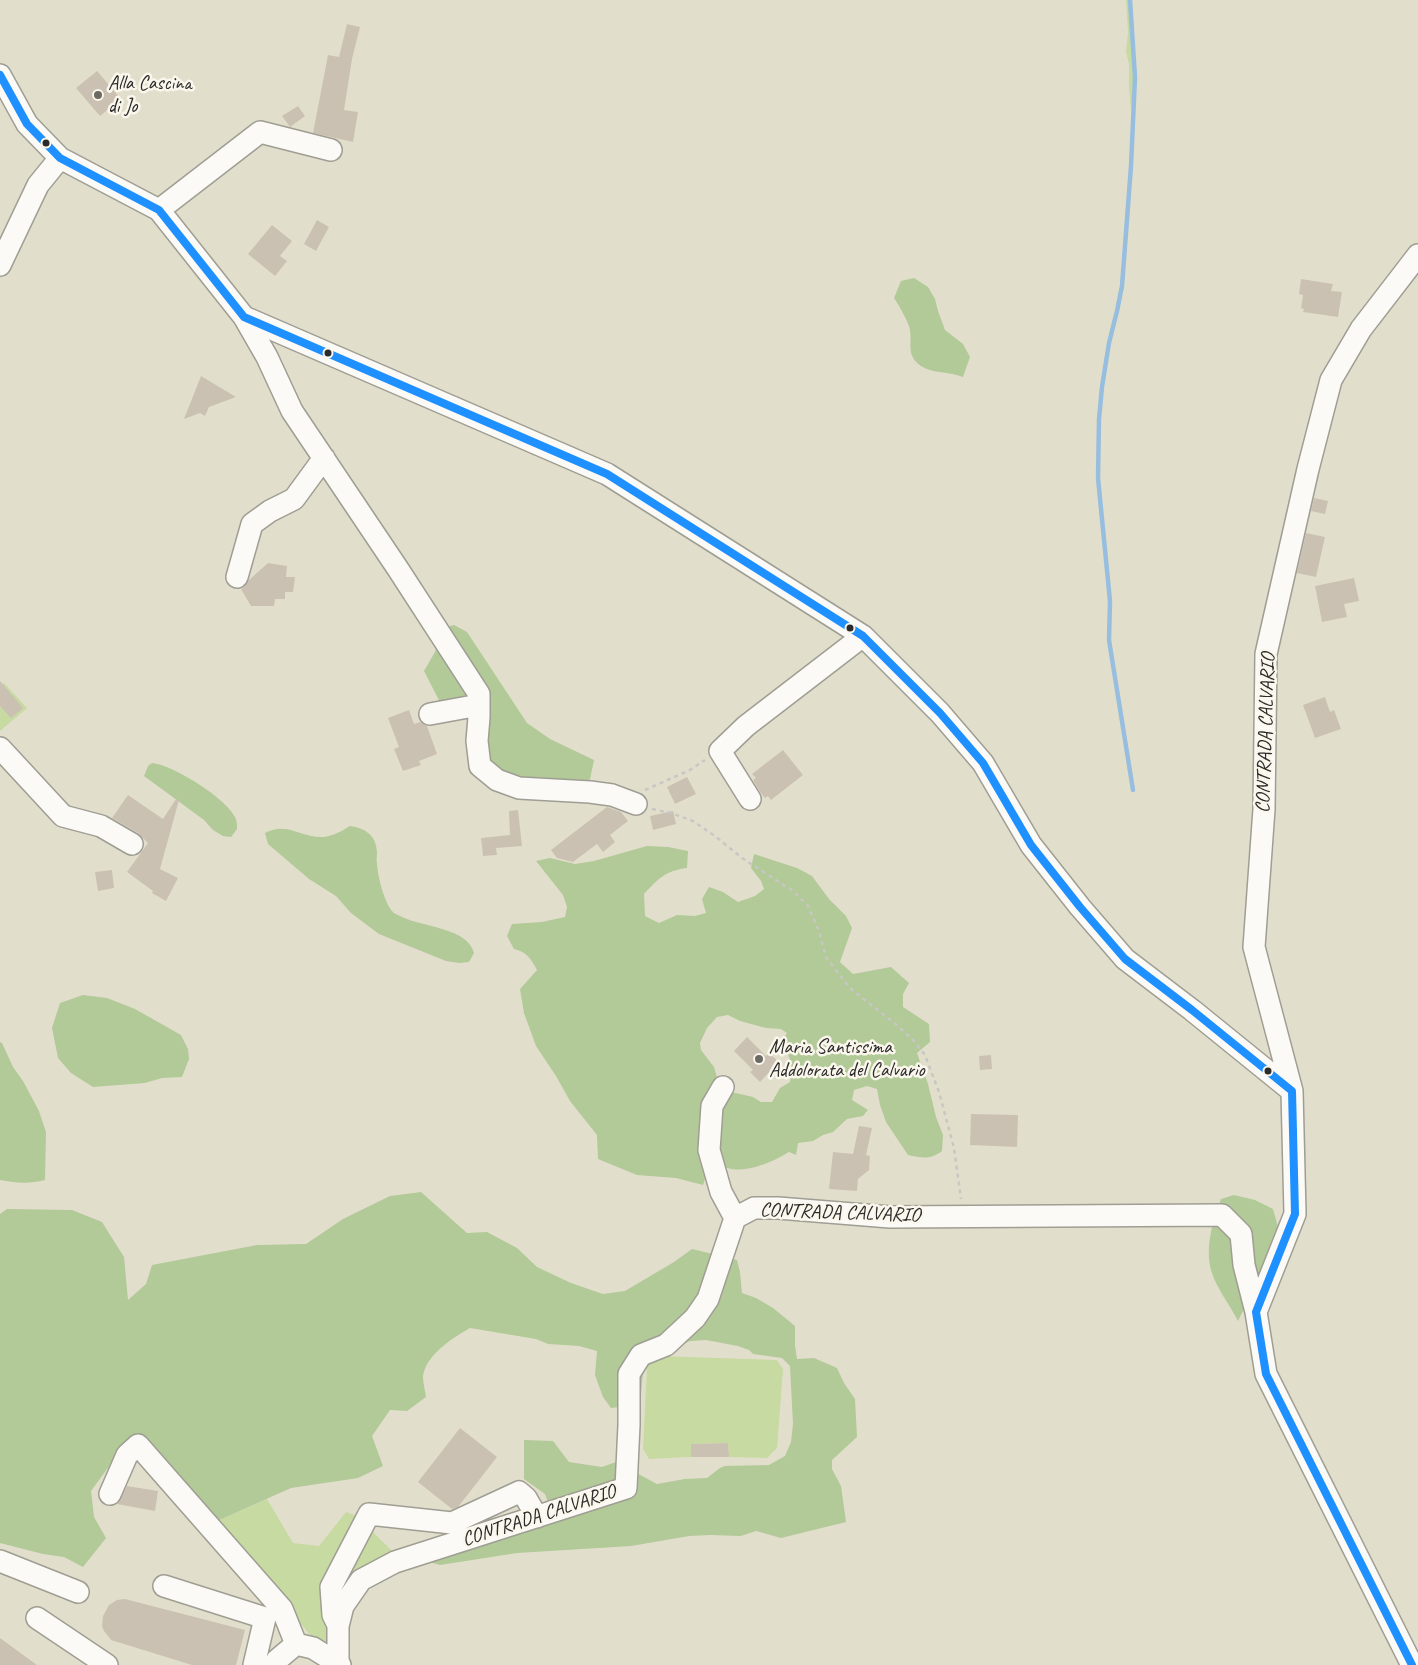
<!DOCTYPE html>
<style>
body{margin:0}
canvas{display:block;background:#e2decc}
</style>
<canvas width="1418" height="1665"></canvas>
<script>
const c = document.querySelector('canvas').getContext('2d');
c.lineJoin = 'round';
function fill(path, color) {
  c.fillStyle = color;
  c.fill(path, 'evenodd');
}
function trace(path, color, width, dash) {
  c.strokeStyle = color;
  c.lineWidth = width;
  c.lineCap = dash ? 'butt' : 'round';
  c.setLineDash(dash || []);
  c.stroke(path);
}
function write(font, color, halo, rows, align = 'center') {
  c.font = font + ' Caveat,sans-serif';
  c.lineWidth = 5;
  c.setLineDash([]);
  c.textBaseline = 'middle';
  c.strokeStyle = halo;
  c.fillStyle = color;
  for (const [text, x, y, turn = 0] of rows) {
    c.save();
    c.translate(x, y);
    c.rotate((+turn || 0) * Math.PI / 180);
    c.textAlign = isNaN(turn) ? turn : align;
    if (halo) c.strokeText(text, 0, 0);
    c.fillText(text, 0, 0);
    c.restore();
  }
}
const green = new Path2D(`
 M1126,0H1132L1136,72L1131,109L1129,88V64L1126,52L1128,32Z
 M4,683L27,708L0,731V686Z
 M656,1356L777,1360L783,1369L777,1448L767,1458L729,1457L728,1443L691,1444V1457L649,1459L643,1449L647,1367Z
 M267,1499L293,1543L319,1546L346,1512L357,1516L394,1553L331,1639L323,1646L315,1641L217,1521Z`);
const forest = new Path2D(`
 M914,278L928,287L935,299L938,311L945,330L963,344L970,357L963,377C949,371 933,374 921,366C904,354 914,341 909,326C905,316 900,307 894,298L901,281Z
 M454,625L467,632L527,723L550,739L594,760L588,789L523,786L485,769L480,698L443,708L424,671L435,652L443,628Z
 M152,763C173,765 226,798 235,817C237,820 237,825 237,829L231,837L223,836L213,830L204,820L144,776L148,766Z
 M350,826C365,828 376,835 377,852C377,856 376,860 377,864C378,877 384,901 392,911C394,914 399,915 402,917C423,927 468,928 474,953L469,962L459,963L446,961L379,934L351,913L336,896L309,879L268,844L265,833C287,821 301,838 323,837C333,836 342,831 350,826Z
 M647,846L668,847L688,851L687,868C665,871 659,878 644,894L645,916L659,923L677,915L695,916L706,913L702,899L709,887L723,892L738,902L755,896L764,889L761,881L751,868L754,854L797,868L812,876L829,899L846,916L852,928L840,962L853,974L891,967L909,983L903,994V1007L929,1024L930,1042L917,1053L928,1084L936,1117L943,1135L942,1151C930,1160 922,1158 908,1155L886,1122L880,1105L877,1089L867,1086L854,1090L852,1100L868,1110L863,1116L847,1119L833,1132L823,1135L813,1141L798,1143L796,1155L789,1152C773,1162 736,1179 719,1163C716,1160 714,1153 712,1149L727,1091L753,1097L761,1102H772L780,1088L790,1082C792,1068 791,1053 781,1043L787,1033L781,1029L766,1028L740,1021L728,1015L717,1017L707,1028L700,1043L701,1050L714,1067L719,1084L706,1176L703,1185L676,1178L637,1175L598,1159L597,1135L570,1101L556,1076L536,1046L524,1013L520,989L537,970C531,959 527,952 514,949L507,936L512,924L542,922L565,917L567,907L563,895L536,861L550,858L575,864L594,861Z
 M83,995L107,998L135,1009L181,1035L188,1049L189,1059L182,1077L162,1078L145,1083L93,1087L71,1073L58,1058L52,1028L60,1003Z
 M0,1042L2,1043L13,1067L23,1081L39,1111L46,1132L45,1180C29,1184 16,1183 0,1180Z
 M421,1192L467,1233L487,1232L517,1248L537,1267L571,1283L603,1294L625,1291L674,1262L692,1249L737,1260L740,1272L742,1293L756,1298L773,1308L795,1326V1345L797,1359L814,1358L837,1368L844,1383L855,1399L857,1437L832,1460V1469L841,1486L846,1522L781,1538L756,1531L741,1536L710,1535L689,1536L631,1546L517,1553L440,1565L429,1562L555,1523L545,1494L524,1479V1440L553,1441L569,1462L602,1467L616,1462L657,1484L685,1479L707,1478L720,1468L725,1466L769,1465L785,1456L791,1442L793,1424L790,1366L782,1358L753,1354L749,1350L738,1346L706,1340L690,1341L644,1362L640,1405L635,1412L620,1407L611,1408L603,1397L595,1375L597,1351L579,1346L548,1344L536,1339L470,1328C453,1338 425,1355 423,1377C423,1383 425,1390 426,1397L407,1411L390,1410L372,1436L383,1466L358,1478L291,1488L217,1521L146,1437L121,1450L91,1491L94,1517L106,1538L83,1567L64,1557L43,1554L0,1543V1214L7,1209L72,1210L102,1222L124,1257L128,1300L146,1284L152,1265L257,1245L306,1244L343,1219L390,1196Z
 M1234,1195L1255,1200L1273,1209L1278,1227L1273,1246L1263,1270L1238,1321C1230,1305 1216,1288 1211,1270C1205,1245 1213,1222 1221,1199Z`);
const stream = new Path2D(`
 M1130,0L1135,77L1131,166L1122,286L1117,311L1109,343L1102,387L1099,419L1098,478L1110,601L1109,640L1133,790`);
const building = new Path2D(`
 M347,24L360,27L352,59L344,110L358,112L353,142L313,133L328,55L339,57Z
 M97,71L121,99L100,116L76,88Z
 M298,106L305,116L290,127L282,116Z
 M317,220L329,227L316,251L304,244Z
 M272,225L292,241L280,256L287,261L275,276L248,254Z
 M1301,279L1333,284L1331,291L1342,292L1338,317L1303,312L1304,309L1301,308L1303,295L1299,294Z
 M201,376L236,397L209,407L205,416L200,413L184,419Z
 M1314,498L1328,501L1325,514L1311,511Z
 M1306,533L1325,537L1316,577L1297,573Z
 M268,563L287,566L286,577H295L293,592H285V599H275L274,606H251L241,589L245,586L249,580Z
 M1354,578L1359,601L1344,604L1347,617L1322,622L1315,586Z
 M0,681L23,708L11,718L0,706Z
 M1325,697L1330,712L1334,710L1341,729L1315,738L1303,705Z
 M409,710L414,724L420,722L427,726L437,754L419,761L421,765L403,771L394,749L399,747L388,718Z
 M783,750L803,775L771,800L768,796L765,798L760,792L753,780L756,778L752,774Z
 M687,777L696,794L675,804L667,787Z
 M128,795L163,819L176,799L179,800L160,869L178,878L166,901L152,893L153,891L127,872L148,843L138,833L112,818Z
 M607,807L621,812L628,821L610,835L615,842L603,852L597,844L573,862L557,858L551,850Z
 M518,810L522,846L496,848L497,855L483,856L481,838L510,835L509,811Z
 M673,811L676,824L653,830L650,816Z
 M112,870L114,888L98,891L95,872Z
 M747,1037L766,1056L769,1053L779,1062L760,1082L750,1072L753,1070L734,1051Z
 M991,1055L992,1069L980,1070L979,1056Z
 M971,1114L1018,1115L1017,1147L970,1145Z
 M859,1126L872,1128L866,1155L870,1156L869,1170L858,1179L857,1191L829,1189L833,1152L853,1154Z
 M460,1428L497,1457L458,1507L452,1509L418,1482Z
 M728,1443L729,1457H691V1444Z
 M127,1486L158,1491L155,1511L117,1504Z
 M125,1599L245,1630L236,1665H192L111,1640L104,1631L102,1626L103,1616L109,1605L117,1600Z
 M0,1638L37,1665H0Z`);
const path = new Path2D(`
 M645,790L690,770L705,760
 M652,809L671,813L693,821L715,836L742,858L793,891L808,906L819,931L826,957L837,972L852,990L897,1025L914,1041L925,1055L939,1092L954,1148L961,1199`);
const minor = new Path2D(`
 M0,75L27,124L60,158L159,210L244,317L607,474L863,636L940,713L983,763L1031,845L1080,907L1125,959L1192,1010L1292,1091L1295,1214L1256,1312L1266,1374L1412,1665
 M159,210L260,132L331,150
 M0,265L38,185L60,158
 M244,317L267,357L292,411L398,569L479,694V717L477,741L480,766L497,780L519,788L590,792L612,795L636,804
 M237,577L252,524L270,511L294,499L324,458
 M430,714L479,705
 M0,748L63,816L101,826L132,844
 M750,799L720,751L746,726L863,636
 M723,1087L712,1106L709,1150L721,1192L735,1218
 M1292,1091L1254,947L1264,809L1266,654L1308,469L1331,380L1361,329L1418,255
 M110,1494L127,1455L138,1445L282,1609L296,1644
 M0,1561L78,1592
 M164,1586L265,1618L254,1665
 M37,1618L107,1665
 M337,1623L333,1615L331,1587L369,1514L452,1523L519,1492L526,1498L537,1517
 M338,1663V1626L343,1606L361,1580L395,1562L626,1488L629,1425V1374L641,1355L666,1345L695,1318L708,1299L735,1218L754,1208H778L890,1217L1222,1215L1241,1234L1244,1265L1256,1312
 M274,1665L277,1660L296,1644L313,1648L340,1665`);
const bus1 = new Path2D(`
 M0,75L27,124L60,158L159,210L244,317L607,474L863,636L940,713L983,763L1031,845L1080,907L1125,959L1192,1010L1292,1091L1295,1214L1256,1312L1266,1374L1412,1665`);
const markers = [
 [98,95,5,"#6b6a63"],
 [46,143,4.5,"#2b2b2b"],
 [328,353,4.5,"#2b2b2b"],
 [850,628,4.5,"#2b2b2b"],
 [759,1059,5,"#6b6a63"],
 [1268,1071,4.5,"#2b2b2b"]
];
const poiNames = [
 ["Alla Cascina",108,84],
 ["di Jo",108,107],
 ["Maria Santissima",769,1048],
 ["Addolorata del Calvario",769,1071]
];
const streetNames = [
 ["CONTRADA CALVARIO",1266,733,-88],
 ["CONTRADA CALVARIO",840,1213,2],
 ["CONTRADA CALVARIO",539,1516,-18]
];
fill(green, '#c6daa2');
fill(forest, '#b2c998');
trace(stream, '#97bedf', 4.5);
fill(building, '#cbc1b2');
trace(minor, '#9f9e93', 24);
trace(path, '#c8c7c3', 2.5, [4, 4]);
trace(minor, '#fbfaf7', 21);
trace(bus1, '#1e90ff', 8);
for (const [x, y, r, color] of markers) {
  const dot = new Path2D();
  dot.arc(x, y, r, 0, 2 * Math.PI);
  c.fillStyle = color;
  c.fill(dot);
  trace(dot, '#fbf7ec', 2);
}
write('20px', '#2b2b2b', '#fbf7ec', poiNames, 'left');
write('20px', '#2b2b2b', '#fbf7ec', streetNames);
</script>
